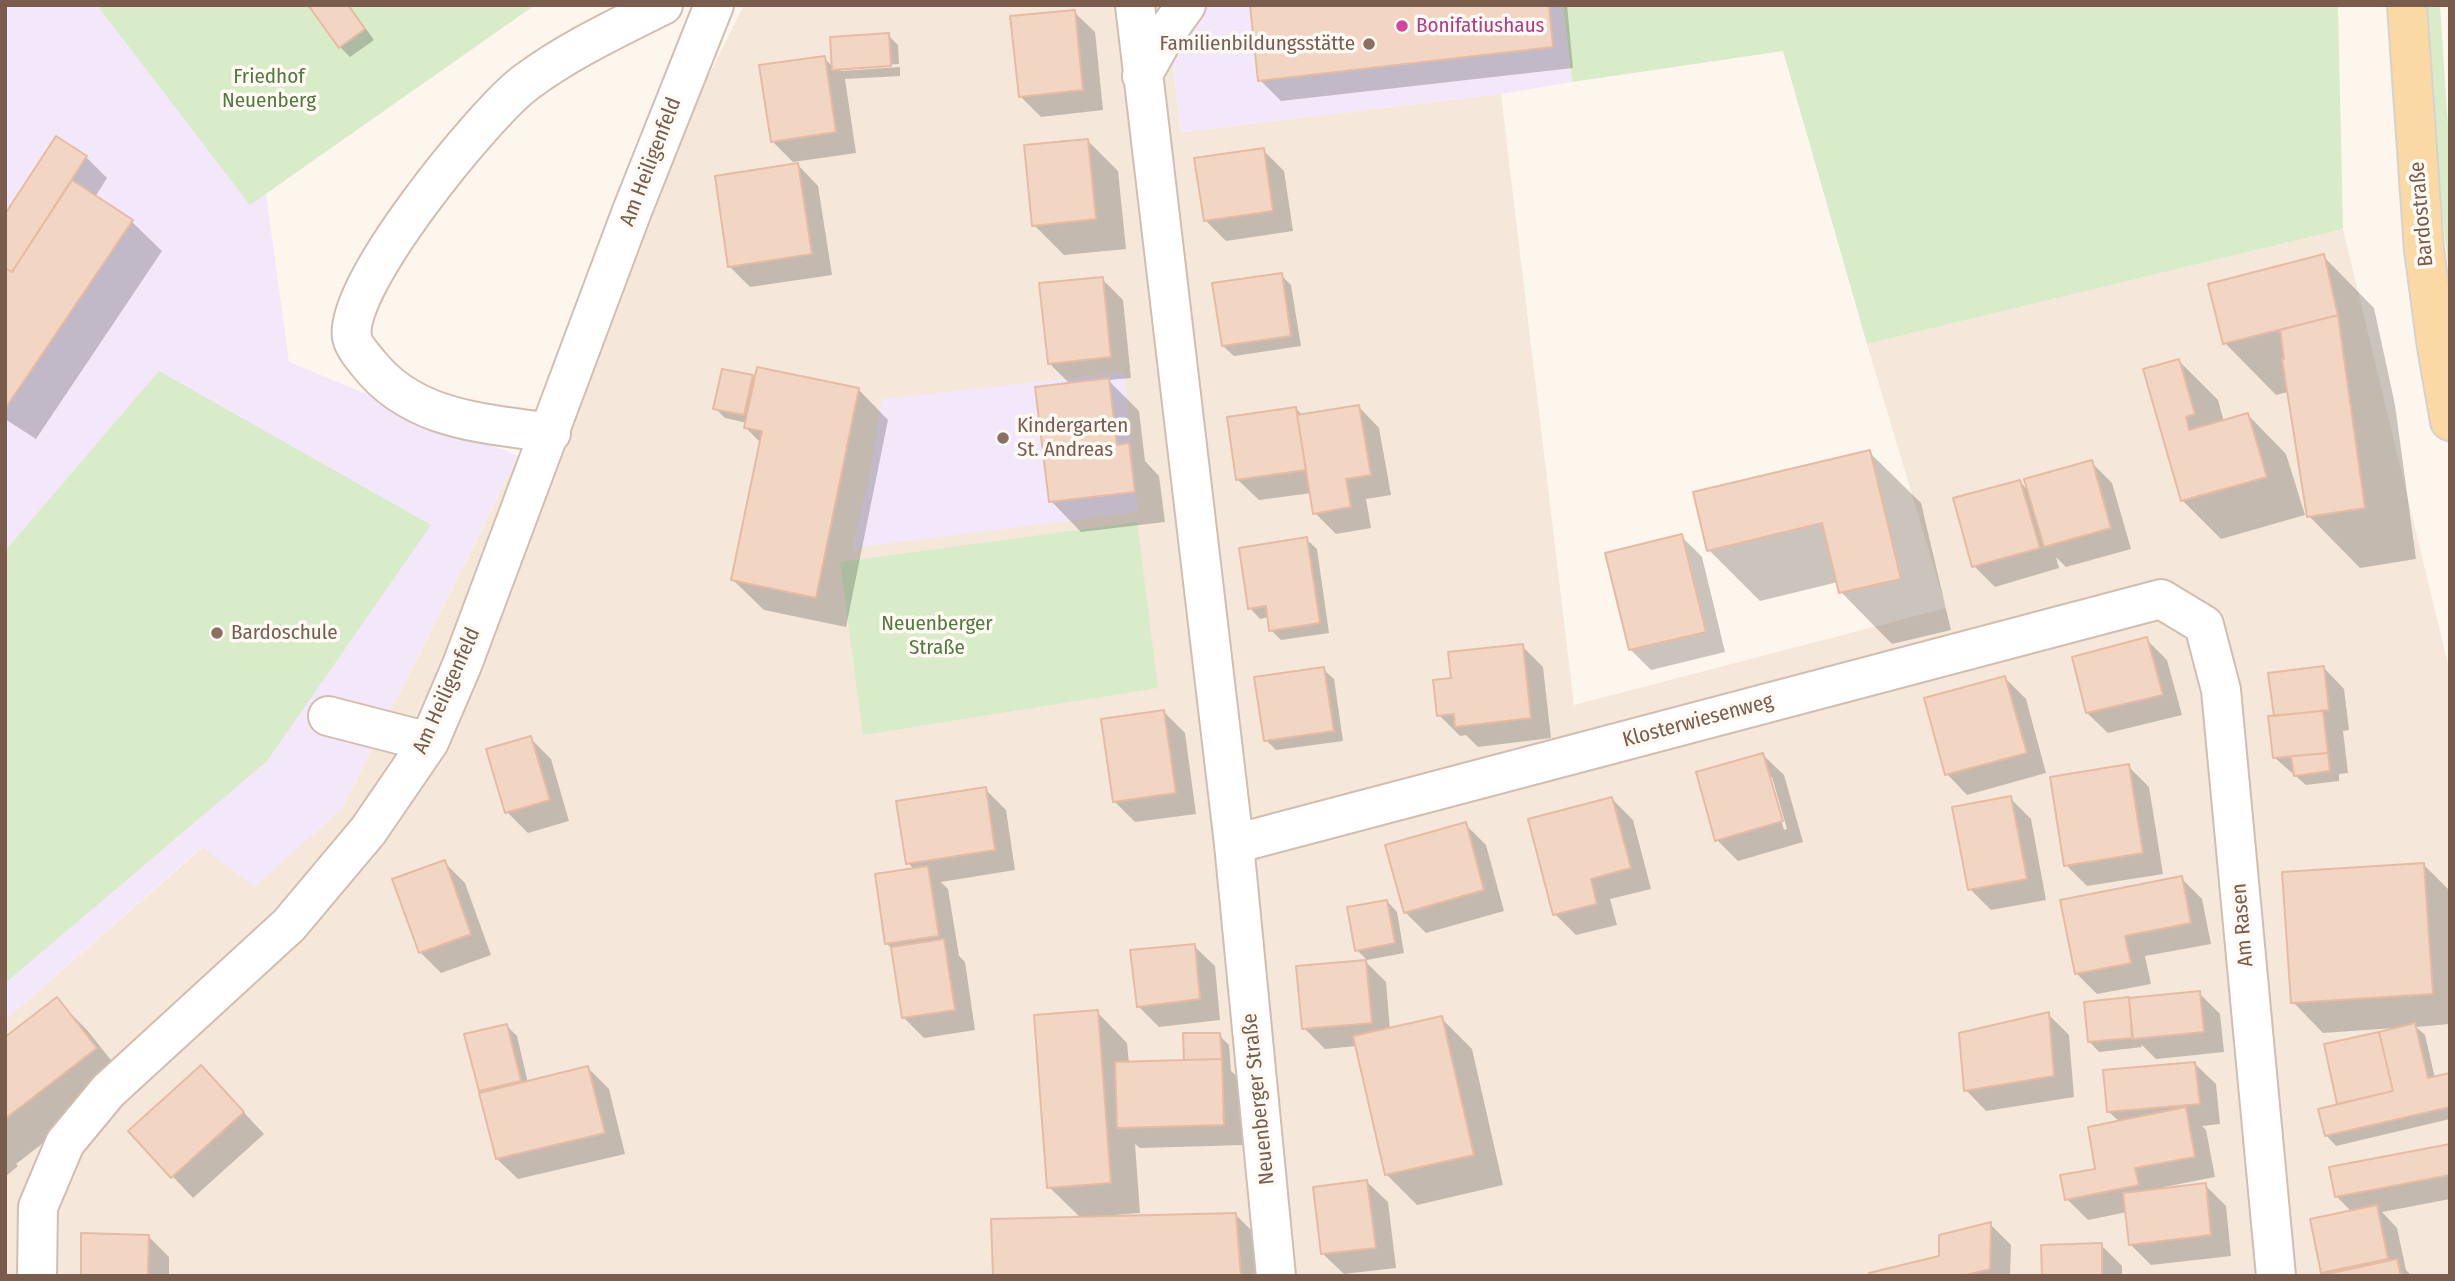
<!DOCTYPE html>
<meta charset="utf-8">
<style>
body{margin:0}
#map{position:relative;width:2455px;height:1281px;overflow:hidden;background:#fdf6ec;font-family:"Fira Sans Condensed",sans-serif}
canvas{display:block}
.frame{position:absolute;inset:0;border:7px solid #7a5c4d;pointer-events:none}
</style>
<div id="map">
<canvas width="2455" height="1281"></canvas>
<div class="frame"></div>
</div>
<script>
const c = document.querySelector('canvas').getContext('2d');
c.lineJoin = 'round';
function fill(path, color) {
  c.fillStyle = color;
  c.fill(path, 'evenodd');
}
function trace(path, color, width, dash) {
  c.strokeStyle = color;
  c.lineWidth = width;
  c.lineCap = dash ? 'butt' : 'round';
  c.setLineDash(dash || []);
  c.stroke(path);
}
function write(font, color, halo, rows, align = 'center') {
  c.font = font + ' "Fira Sans Condensed",sans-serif';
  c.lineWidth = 7;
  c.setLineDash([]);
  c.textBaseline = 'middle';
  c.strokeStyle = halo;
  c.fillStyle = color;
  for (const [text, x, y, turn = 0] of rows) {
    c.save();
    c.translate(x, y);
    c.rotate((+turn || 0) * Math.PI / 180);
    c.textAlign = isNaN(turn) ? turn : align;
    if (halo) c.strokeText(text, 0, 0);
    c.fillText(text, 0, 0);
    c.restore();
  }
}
const residential = new Path2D(`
 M744,5H1166L1181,132L1501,94L1574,705L1946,608L1867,344L2343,229L2450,673V1276H5V1020L203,847L341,810Z`);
const education = new Path2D(`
 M5,5H104L266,194L289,362L518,456L341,810L254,887L202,847L5,1020Z
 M1166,5H1563L1572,82L1501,94L1181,132Z
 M1124,372L1138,512L853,548L869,477L882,399Z`);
const green = new Path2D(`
 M97,5H535L250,205Z
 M1563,5H2338L2343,229L1867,344L1783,51L1572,82Z
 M2426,5H2440L2450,157V284L2435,146Z
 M159,371L431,525L267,761L5,983V551Z
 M1137,522L1158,688L863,735L840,562Z`);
const shadow = new Path2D(`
 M310,5H349L374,40L350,57L340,47Z
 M1252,5H1567L1573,68L1281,101L1260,80Z
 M1074,12L1095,32L1103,110L1041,117L1020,96Z
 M888,35L898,45L899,64L841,68V71L900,67V76L845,79L856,153L793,162L772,141L824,58L834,68Z
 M1087,140L1118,171L1126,249L1064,255L1034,225Z
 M1263,150L1284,171L1293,231L1226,241L1205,220Z
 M86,157L107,178L95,197L131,221L162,251L36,439L5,419V217Z
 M798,165L818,186L832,275L750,287L729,266Z
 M2323,256L2374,308L2395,405L2416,559L2360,568L2309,516L2288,392L2276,395L2225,343Z
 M1281,275L1291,285L1301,346L1234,356L1223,346Z
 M1102,279L1123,300L1131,378L1108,380L1139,411L1145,461L1159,476L1165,522L1081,532L1051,501L1071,385L1049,363Z
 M2179,361L2218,400L2224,422L2248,415L2286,454L2305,515L2221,539L2182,500Z
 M752,377L756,381L858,389L888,420L846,627L764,610L733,580L761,443L746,428L747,423L725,418L715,408Z
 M1359,407L1379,428L1391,495L1366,499L1371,528L1336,534L1315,513L1312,493L1259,500L1238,480L1296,408L1303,416Z
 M1869,452L1921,503L1951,630L1892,644L1841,592L1838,582L1760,601L1709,550Z
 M2091,462L2112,483L2131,549L2066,567L2056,557L2059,568L1995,587L1974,566L2020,482L2029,491Z
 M1681,536L1702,557L1725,652L1651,670L1631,650Z
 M1306,539L1317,549L1329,633L1281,640L1271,630L1269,617L1260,619L1250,608Z
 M2146,639L2167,660L2182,715L2108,733L2087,713Z
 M1522,646L1543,667L1551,738L1478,747L1466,735L1460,736L1439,715L1453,680Z
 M2324,668L2344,689L2349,730L2343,731L2348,773L2339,774V781L2306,785L2275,758L2276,717Z
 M1323,669L1334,679L1343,741L1276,750L1266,740Z
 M2005,678L2026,699L2046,773L1967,795L1947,774Z
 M1164,712L1185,733L1196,814L1135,822L1114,801Z
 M530,738L551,759L569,821L528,833L507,812Z
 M1763,755L1784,775L1803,842L1738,861L1717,840ZM1768,777H1772L1787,829L1784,830Z
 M2128,766L2149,787L2163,874L2087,886L2066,865Z
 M985,789L1006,810L1015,870L941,882L948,889L959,956L965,962L975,1030L924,1038L903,1017L893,950L887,944L915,870L908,863Z
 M2010,798L2031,819L2046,900L1991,910L1970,889Z
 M1612,799L1633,820L1651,889L1610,899L1617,925L1576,935L1555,914Z
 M1465,824L1486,845L1504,911L1426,933L1405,912Z
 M444,862L465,883L491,955L441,973L420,952Z
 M2423,864L2450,891V1024L2416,1027L2425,1035L2435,1078L2450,1074V1119L2336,1146L2326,1135L2339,1106L2326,1046L2394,1030V1028L2323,1033L2293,1002Z
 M2181,878L2202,899L2211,944L2145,956L2151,984L2097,994L2076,973Z
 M1387,901L1397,912L1404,953L1367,960L1357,950Z
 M1194,946L1215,966L1220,1020L1159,1027L1138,1006Z
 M1365,961L1386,982L1390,1030L1441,1018L1472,1049L1503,1185L1417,1205L1387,1175L1357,1046L1325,1049L1304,1028Z
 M2199,993L2220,1014L2224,1052L2156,1059L2141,1044L2142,1047L2099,1052L2089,1041L2086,1003Z
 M57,1000L87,1030L126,1079L16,1164L18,1166L5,1177V1040Z
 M1097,1012L1127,1043L1129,1064L1186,1062L1185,1035H1219L1229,1045L1231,1071L1242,1081L1244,1145L1140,1148L1135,1144L1140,1213L1114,1215V1218L1236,1215L1266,1245L1269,1276H994L1081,1218L1049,1187Z
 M2048,1014L2069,1035L2074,1097L1986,1111L1966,1090Z
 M507,1026L517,1036L528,1083L588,1068L609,1089L625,1154L518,1179L497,1159L484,1094L480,1090Z
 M2195,1064L2216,1084L2220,1124L2202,1126L2206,1130L2215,1177L2164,1187V1190L2205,1185L2226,1206L2231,1256L2151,1265L2130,1244L2127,1212L2088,1220L2067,1199L2097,1170L2120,1122L2109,1112Z
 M221,1088L264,1134L193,1198L130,1131Z
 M2450,1146V1199L2382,1212L2397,1228L2406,1270L2412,1276H2326L2323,1272L2352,1212L2336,1196Z
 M1367,1182L1388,1202L1396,1268L1344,1274L1323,1254Z
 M1990,1224L2011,1245L2010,1276H1871L1941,1257Z
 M148,1236L169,1257V1276H82Z
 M2101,1245L2122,1266V1276H2044Z`);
const building = new Path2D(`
 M308,5H348L365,29L339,48Z
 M1250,5H1549L1553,47L1258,81Z
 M1075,10L1083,90L1019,97L1010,16Z
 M889,33L891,66L832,70L830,37Z
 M825,56L836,132L771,142L759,65Z
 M56,136L87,156L12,272L5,268V214Z
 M1088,139L1096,219L1032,226L1024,145Z
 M1264,148L1273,211L1204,221L1194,158Z
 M798,163L812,254L728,267L715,176Z
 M72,180L133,220L5,409V268L12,272Z
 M2324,254L2338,315L2223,344L2208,284Z
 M1282,273L1291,336L1222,346L1212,283Z
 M1103,277L1111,357L1048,364L1039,283Z
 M2338,315L2365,508L2307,517L2282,359H2284L2280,330Z
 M2179,359L2195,414L2186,417L2189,430L2248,413L2267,477L2181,501L2143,369Z
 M757,367L859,388L816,598L731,580L762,431L744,428Z
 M722,369L753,375L744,415L713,409Z
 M1109,378L1117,445L1129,443L1135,492L1049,502L1035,387Z
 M1359,405L1371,475L1346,479L1351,507L1313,514L1297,415Z
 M1296,407L1306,470L1236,480L1227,417Z
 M1870,450L1901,579L1839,593L1822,523L1707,551L1693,492Z
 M2092,460L2111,528L2044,547L2024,479Z
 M2020,480L2040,548L1972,567L1953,498Z
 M1682,534L1706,632L1629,650L1605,553Z
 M1307,537L1320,623L1269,631L1266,606L1248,609L1239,548Z
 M2147,637L2163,695L2086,713L2072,657Z
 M1523,644L1531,718L1455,727L1454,714L1437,716L1433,680L1451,678L1448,652Z
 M2324,666L2329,710L2274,716L2268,673Z
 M1324,667L1334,731L1264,741L1254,677Z
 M2005,676L2027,753L1945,775L1924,698Z
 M1164,710L1176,793L1113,802L1101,719Z
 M2323,711L2328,753L2273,758L2268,716Z
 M531,736L550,800L505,813L486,749Z
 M1763,753L1783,821L1715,841L1696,772Z
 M2328,753L2330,771L2294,776L2291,756Z
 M2129,764L2143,853L2064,866L2050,777Z
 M986,787L995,850L906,864L896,801Z
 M2011,796L2027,879L1968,890L1952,807Z
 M1612,797L1631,868L1591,879L1597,904L1553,915L1528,819Z
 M1466,822L1484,890L1404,913L1385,845Z
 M445,860L471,934L419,953L392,879Z
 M2424,863L2433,994L2291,1003L2282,872Z
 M928,866L939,936L885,944L875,874Z
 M2182,876L2191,923L2125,936L2131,963L2075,974L2060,900Z
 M1387,900L1395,943L1355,951L1347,907Z
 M944,939L955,1010L902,1018L891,947Z
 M1195,944L1200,999L1137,1007L1130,950Z
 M1366,960L1372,1023L1302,1029L1296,966Z
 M2200,991L2204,1032L2133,1039L2129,998Z
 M57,997L97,1048L5,1119V1037Z
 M2129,997L2132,1038L2088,1042L2084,1002Z
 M1098,1010L1111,1183L1047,1188L1034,1015Z
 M2049,1012L2054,1076L1964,1091L1959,1033Z
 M1442,1016L1474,1155L1385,1175L1353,1036Z
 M2415,1023L2428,1078L2450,1073V1107L2325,1136L2318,1109L2393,1091L2379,1032Z
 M507,1024L521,1081L479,1091L464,1034Z
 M2379,1032L2393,1091L2337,1104L2324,1044Z
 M1183,1033H1220L1222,1059L1184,1060Z
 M1222,1059L1224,1125L1117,1128L1115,1062Z
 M2195,1062L2200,1104L2107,1112L2103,1070Z
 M201,1065L244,1112L171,1178L128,1131Z
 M588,1066L605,1133L496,1159L479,1093Z
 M2186,1107L2195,1157L2135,1168L2139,1185L2065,1200L2060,1175L2095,1169L2088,1127Z
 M2450,1144V1175L2335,1197L2329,1167Z
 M1367,1180L1376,1248L1321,1254L1313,1187Z
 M2206,1183L2211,1235L2129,1245L2123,1193Z
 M2377,1205L2388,1259L2321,1273L2310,1219Z
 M1236,1213L1241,1276H993L991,1219Z
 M1991,1222L1990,1269L1962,1276H1870L1869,1273L1939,1256V1235Z
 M81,1233L149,1235L148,1276H81Z
 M2102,1243V1276H2042L2041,1245Z
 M2397,1259L2401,1276H2322V1275Z`);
const minor = new Path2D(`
 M1135,5L1234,844L1276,1276
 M1142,76L1166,33L1186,5
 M551,433C484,423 413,421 368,363C363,357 353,345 352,337C343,286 484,114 525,83C568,51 615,29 663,5
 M328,716L429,742
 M1234,844L2161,599L2204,625L2221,690L2276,1276
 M37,1276L38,1207L65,1143L108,1091L289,925L368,831L429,742L462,665L632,211L714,5`);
const major = new Path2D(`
 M2407,5L2424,250L2437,347L2450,421`);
const markers = [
 [1402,26,7,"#d1479c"],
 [1369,44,7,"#8d6e63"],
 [1003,438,7,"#8d6e63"],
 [217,633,7,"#8d6e63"]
];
const hotelNames = [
 ["Bonifatiushaus",1416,26]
];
const educationNames = [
 ["Familienbildungsstätte",1355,44,"right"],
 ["Kindergarten",1017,426],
 ["St. Andreas",1017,450],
 ["Bardoschule",231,633]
];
const parkNames = [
 ["Friedhof",269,77],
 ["Neuenberg",269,101],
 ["Neuenberger",937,624],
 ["Straße",937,648]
];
const streetNames = [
 ["Am Heiligenfeld",651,162,-69],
 ["Bardostraße",2422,214,-95],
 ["Am Heiligenfeld",447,691,-66],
 ["Klosterwiesenweg",1698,721,-15],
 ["Am Rasen",2243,925,-95],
 ["Neuenberger Straße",1259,1099,-96]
];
fill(residential, '#f5e8da');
fill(education, '#f3e8fa');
fill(green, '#d8ecc9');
fill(shadow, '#0003');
fill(building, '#f3d5c3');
trace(building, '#e6bba3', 2);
trace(minor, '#d1beb0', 42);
trace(major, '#dad1cd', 42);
trace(minor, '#fff', 38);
trace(major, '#fbd9a5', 38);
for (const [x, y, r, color] of markers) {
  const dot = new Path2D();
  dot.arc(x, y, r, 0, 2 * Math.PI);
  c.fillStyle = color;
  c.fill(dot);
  trace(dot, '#fffaf3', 2.5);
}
write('21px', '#b23c85', '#fffaf3', hotelNames, 'left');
write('21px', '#785e54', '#fffaf3', educationNames, 'left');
write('21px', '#537a41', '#fffaf3', parkNames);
write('21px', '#7a5c4d', '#fffaf3', streetNames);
</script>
